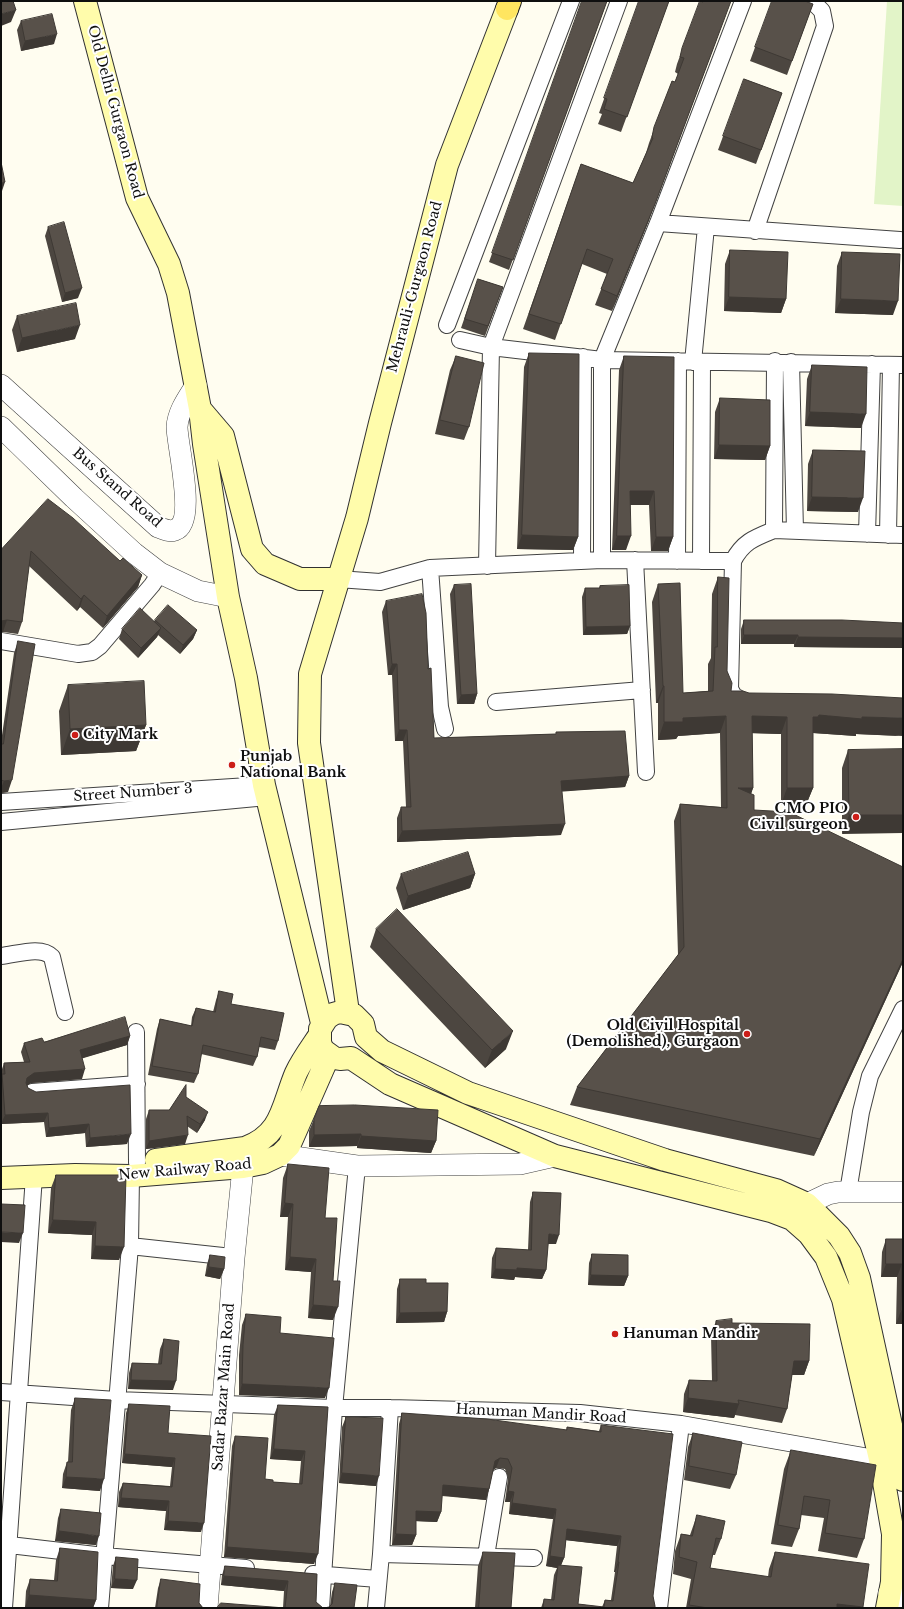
<!DOCTYPE html>
<style>
body{margin:0}
#map{position:relative;width:904px;height:1609px;overflow:hidden;background:#fffdf0;font-family:"Libre Baskerville",serif}
canvas{display:block}
.frame{position:absolute;inset:0;border:2px solid #0f0f0f;pointer-events:none}
</style>
<div id="map">
<canvas width="904" height="1609"></canvas>
<div class="frame"></div>
</div>
<script>
const c = document.querySelector('canvas').getContext('2d');
c.lineJoin = 'round';
function fill(path, color) {
  c.fillStyle = color;
  c.fill(path, 'evenodd');
}
function trace(path, color, width, dash) {
  c.strokeStyle = color;
  c.lineWidth = width;
  c.lineCap = dash ? 'butt' : 'round';
  c.setLineDash(dash || []);
  c.stroke(path);
}
function write(font, color, halo, rows, align = 'center') {
  c.font = font + ' "Libre Baskerville",serif';
  c.lineWidth = 4;
  c.setLineDash([]);
  c.textBaseline = 'middle';
  c.strokeStyle = halo;
  c.fillStyle = color;
  for (const [text, x, y, turn = 0] of rows) {
    c.save();
    c.translate(x, y);
    c.rotate((+turn || 0) * Math.PI / 180);
    c.textAlign = isNaN(turn) ? turn : align;
    if (halo) c.strokeText(text, 0, 0);
    c.fillText(text, 0, 0);
    c.restore();
  }
}
const pitch = new Path2D(`
 M887,1H903V206L874,204Z`);
const minor = new Path2D(`
 M658,223L900,240
 M755,231L825,26L822,11L812,1
 M447,325L571,1
 M460,340L491,347L602,360L903,365
 M693,362L706,227
 M791,362L795,531
 M774,530L775,361
 M867,534L872,364
 M888,535L891,365
 M602,560V360L658,223L743,1
 M635,560L646,772
 M582,561L583,357
 M677,561L678,361
 M701,561L702,362
 M733,561L730,689L734,696L738,698
 M487,566L491,347L619,1
 M430,568L440,707L445,729
 M338,579L380,582L430,568L602,560L733,561C743,542 754,538 774,530L903,535
 M1,641L78,654L92,652L100,646L152,585L160,573
 M496,702L642,690
 M1,802L264,785
 M1,822L267,797
 M1,956C15,955 41,945 52,957L65,1012
 M136,1032L137,1163
 M32,1092L137,1084
 M848,1192L861,1112L870,1076L903,1009
 M130,1246L232,1257
 M1,1392L116,1400L334,1408H390L580,1413L681,1424L880,1459
 M1,1544L104,1556L246,1568
 M381,1554L534,1558
 M486,1556L499,1477
 M313,1574L378,1579
 M4,1608L34,1176
 M100,1608L130,1246L131,1176
 M321,1608L334,1408L357,1166
 M376,1608L381,1554L390,1408
 M659,1608L681,1424`);
const tertiary = new Path2D(`
 M1,385L158,527C163,529 169,532 175,530C197,522 177,445 177,427C178,411 188,398 196,385
 M1,427L74,498L134,553L160,573L198,591L228,597
 M280,1155L357,1166L520,1164L555,1156
 M807,1204L828,1194L838,1192H903
 M889,1593L903,1598
 M207,1608L234,1258L243,1167`);
const secondary = new Path2D(`
 M85,1L137,198L169,264L178,293L200,409L204,444L228,597L246,678L264,785L322,1023
 M200,409L223,436L252,549L265,564L300,579H338
 M348,1012L309,743L310,674L357,518L380,423L447,165L507,9
 M156,1160L245,1148C283,1134 282,1106 296,1073C302,1060 311,1048 319,1036
 M1,1178L75,1175L131,1176L243,1167L263,1163L280,1155L289,1146L329,1055
 M887,1608L892,1582L893,1534L880,1459L843,1299L826,1257L809,1234L792,1219L771,1211L555,1156L390,1084L351,1058L340,1059L334,1058L323,1050L320,1043V1029L327,1018L333,1014L340,1012L354,1015L363,1024L366,1037L382,1051L468,1093L665,1160L776,1190L807,1204L839,1236L850,1253L859,1278L903,1480`);
const primary = new Path2D(`
 M507,9L510,1`);
const wall = new Path2D(`
 M582,1H607L509,270L489,262Z
 M639,1H669L621,132L598,124L602,114L599,113Z
 M700,1L649,220L612,311L595,305L607,274L582,264L555,340L523,329L581,164L633,183L646,153L649,143L672,81L675,82L678,74L675,72L677,64Z
 M772,1L813,4L787,75L750,61Z
 M21,21L54,44L21,51L17,30Z
 M744,79L782,93L756,164L718,150Z
 M48,227L78,298L62,302L45,236Z
 M730,250L786,299L781,313L724,311L725,264Z
 M842,252L893,315L835,313L837,266Z
 M478,279L503,287L485,336L461,328Z
 M17,316L75,339L17,352L12,330Z
 M529,353L578,537L573,550L517,549L524,367Z
 M456,356L469,427L464,440L435,434L450,370Z
 M624,356L673,537L668,551H651L649,505H630L626,550H612L619,370Z
 M812,365L861,428L805,426L807,379Z
 M720,398L770,446L765,460L714,459L715,412Z
 M813,450L858,512L807,511L808,464Z
 M48,499L120,561L142,575L138,587L103,628L80,607L77,611L29,566L22,622L18,634L3,632H1V550Z
 M718,577L727,671L731,691L749,693L899,736L856,734V736L813,733V788L806,805H781V734L752,733L753,788L751,794L754,810L903,962L814,1156L570,1105L577,1087L678,955L674,821L680,804L721,807L720,733L678,736L676,739L658,740V703H656L652,602L658,584L683,693L708,691V664L711,658L712,594Z
 M454,585L477,694L474,704H457L450,594Z
 M600,586L630,626L627,634L583,635L582,597L585,588H599Z
 M386,601L428,669L434,738L556,734V732L629,776L625,787L562,791L561,835L397,842V818L401,807H406L403,741H395L392,675H388L382,612Z
 M155,620L197,630L193,639L180,654L158,635L157,637L138,658L119,639L122,629L154,621Z
 M744,620L903,623V648L794,647V644H741V629Z
 M18,641L8,792L1,793V742L14,653Z
 M68,685L146,725L136,751L61,755L59,711Z
 M903,749L842,834V768L848,750Z
 M401,874H475L470,888L403,910L396,888Z
 M376,929L506,1049L485,1068L370,947Z
 M219,991L231,1004L278,1041L275,1050L259,1047L257,1057L253,1066L201,1054L198,1074L194,1083L148,1075L157,1029L160,1019L191,1026L192,1017L196,1008L213,1012L216,1000Z
 M130,1036L127,1045L82,1058V1079L31,1083L27,1085L28,1088L127,1144L86,1147L85,1133L46,1137L44,1122L1,1124V1072L4,1063L24,1062L21,1052L24,1043Z
 M186,1097L205,1120L197,1133L187,1126L185,1144L146,1149V1119L149,1110H169Z
 M314,1119L436,1141L431,1153L357,1148V1146L309,1147V1131Z
 M288,1164L325,1218L333,1281V1320L308,1318L311,1272L285,1270L288,1217H280L283,1178Z
 M56,1175H126L119,1260L91,1259L92,1235L48,1233L51,1188Z
 M533,1192L556,1244H548L546,1270L542,1279L515,1277L514,1280L491,1278L492,1258L496,1248L528,1250L530,1202Z
 M886,1239H903V1324H896L897,1277H881L882,1252Z
 M592,1254L628,1276L624,1286L588,1285L589,1263Z
 M210,1255L224,1269L220,1279L205,1276L207,1264Z
 M400,1279L426,1283L447,1312L444,1322L396,1323L397,1289Z
 M246,1314L325,1398L239,1395V1355L242,1325Z
 M716,1321L732,1323L809,1361L804,1375H792L787,1409L782,1423L735,1415L734,1418L683,1412L684,1394L689,1380L712,1381L711,1335Z
 M164,1339L173,1390L128,1389L129,1373L132,1363L158,1364L160,1349Z
 M75,1398L100,1491L62,1488L63,1474L67,1462H68L71,1410Z
 M129,1404L168,1433L201,1532L164,1530L166,1511L118,1507L119,1492L123,1483L170,1486L172,1467L122,1463L126,1413Z
 M278,1405L328,1407L314,1564L224,1557L232,1446L235,1436L265,1479L273,1482L299,1484L301,1461L270,1459L274,1415Z
 M402,1413L566,1430L567,1427L599,1431L601,1425L653,1596L655,1608H541L544,1599L551,1600L554,1575L557,1568L546,1566L553,1519L509,1514L510,1502H505L508,1478L505,1469L496,1468L493,1470L489,1489L486,1500L442,1496L441,1512L437,1522L416,1521V1535L412,1545H392L399,1424ZM566,1540L617,1546L614,1572H615L611,1600H605L602,1607L578,1604L561,1565L564,1558Z
 M346,1417L376,1486L339,1483L342,1427Z
 M693,1433L736,1475L730,1489L684,1480L688,1447Z
 M791,1450L864,1539L857,1558L818,1551L824,1518L801,1515L799,1529L792,1547L771,1544L784,1469Z
 M61,1509L96,1545L55,1541L58,1518Z
 M697,1515L721,1539L715,1555H712L710,1568L768,1577L769,1569L775,1552L863,1608H686L691,1579L673,1574L675,1551L681,1534L690,1535Z
 M60,1548L96,1600L93,1608H25L26,1591L30,1579L54,1580L56,1560Z
 M483,1552L511,1608H475L478,1566Z
 M116,1557L133,1589L111,1588L113,1566Z
 M225,1566L317,1574L316,1602L323,1608H283L284,1591L221,1585L222,1575Z
 M161,1579L199,1603L203,1608H155L158,1588Z
 M335,1583L354,1608L329,1607L330,1606L332,1592Z`);
const shadedWall = new Path2D(`
 M731,1L649,220L612,311L617,296Z
 M16,10L11,22L1,26V14Z
 M57,34L54,44L21,51L25,41Z
 M5,182L2,191H1V183Z
 M82,288L78,298L62,302L65,293Z
 M729,297L786,299L781,313L724,311Z
 M841,299L898,301L893,315L835,313Z
 M80,325L75,339L17,352L22,338Z
 M810,412L866,414L861,428L805,426Z
 M719,445L770,446L765,460L714,459Z
 M630,491H654L649,505H625Z
 M812,497L863,498L858,512L807,511Z
 M522,535L578,537L573,550L517,549Z
 M617,536H631L626,550H612Z
 M656,537H673L668,551H651Z
 M142,575L138,587L103,628L107,616Z
 M84,595L80,607L77,611L81,599Z
 M7,620L3,632H1V621Z
 M630,626L627,634L583,635L586,627Z
 M161,628L157,637L138,658L141,648Z
 M197,630L193,639L180,654L183,645Z
 M744,635H798L794,644H741Z
 M798,637L903,638V648L794,647Z
 M392,664H397L392,675H388Z
 M663,686H664L658,703H656Z
 M477,694L474,704H457L461,695Z
 M819,715L903,718V736L856,734V736L813,733V717Z
 M726,716L720,733L678,736L676,739L658,740L664,722L683,718Z
 M752,716L787,717L781,734L746,733Z
 M146,725L136,751L61,755L70,729Z
 M399,730H407L403,741H395Z
 M629,776L625,787L557,792L561,781Z
 M12,780L8,792L1,793V788L4,781Z
 M738,788H753L747,805Z
 M787,788H813L806,805H781Z
 M849,815H903V833L842,834Z
 M565,824L561,835L397,842L402,831Z
 M475,874L470,888L403,910L408,896Z
 M903,959V962L814,1156L820,1139Z
 M513,1031L506,1049L485,1068L492,1050Z
 M130,1036L127,1045L77,1060L80,1050Z
 M85,1069L82,1079L31,1083L24,1088L27,1078L34,1073Z
 M208,1112L205,1120L197,1133L200,1124Z
 M48,1113L44,1122L1,1124L5,1115Z
 M89,1124L85,1133L46,1137L49,1128Z
 M131,1134L127,1144L86,1147L90,1138Z
 M361,1134L357,1146L309,1147L314,1135Z
 M188,1135L185,1144L146,1149L149,1141Z
 M361,1136L436,1141L431,1153L357,1148Z
 M285,1203L293,1204L288,1217H280Z
 M53,1220L96,1222L92,1235L48,1233Z
 M1,1232L23,1233L19,1243L1,1242Z
 M549,1234L559,1235L556,1244H545Z
 M95,1246L124,1247L119,1260L91,1259Z
 M290,1257L316,1259L311,1272L285,1270Z
 M886,1264H902L897,1277H881Z
 M209,1267L224,1269L220,1279L205,1276Z
 M517,1268L546,1270L542,1279L515,1277L514,1280L491,1278L495,1269Z
 M591,1275L628,1276L624,1286L588,1285Z
 M313,1305L338,1307L333,1320L308,1318Z
 M901,1311H903V1324H896Z
 M447,1312L444,1322L396,1323L400,1313Z
 M794,1361H809L804,1375H789Z
 M131,1380L176,1381L173,1390L128,1389Z
 M242,1384L329,1388L325,1398L239,1395Z
 M688,1398L739,1404L734,1418L683,1412Z
 M274,1449L305,1451L301,1461L270,1459Z
 M125,1454L175,1458L172,1467L122,1463Z
 M500,1458L496,1468L491,1471L495,1461Z
 M342,1473L379,1476L376,1486L339,1483Z
 M66,1477L104,1479L100,1491L62,1488Z
 M443,1485L489,1489L486,1500L439,1495Z
 M508,1491L514,1492L510,1502H505Z
 M121,1498L169,1501L166,1511L118,1507Z
 M512,1503L556,1509L553,1519L509,1514Z
 M416,1511L441,1512L437,1522L413,1521Z
 M168,1521L204,1523L201,1532L164,1530Z
 M567,1529L621,1536L617,1546L564,1540Z
 M59,1531L99,1536L96,1545L55,1541Z
 M396,1534L416,1535L412,1545H392Z
 M227,1547L318,1554L314,1564L224,1557Z
 M550,1556L564,1558L560,1568L558,1565L557,1568L546,1566Z
 M618,1562H619L615,1572H614Z
 M224,1576L288,1581L284,1591L221,1585Z
 M115,1579L137,1580L133,1589L111,1588Z
 M29,1595L96,1600L93,1608H25Z
 M837,1604L863,1607V1608H836Z`);
const building = new Path2D(`
 M1,1H13L16,10L1,14Z
 M582,1H607L513,260L492,253Z
 M639,1H669L627,117L604,109L607,99L604,98Z
 M700,1L703,2L704,1H731L655,204L617,296L601,289L613,259L587,249L561,324L529,314L581,164L633,183L653,138L652,137L654,127L672,81L675,82L684,58L680,57L682,48Z
 M772,1H805L813,4L792,61L755,47Z
 M52,14L57,34L25,41L21,21Z
 M744,79L782,93L761,150L723,136Z
 M1,162L5,182L1,183Z
 M64,222L82,288L65,293L48,227Z
 M730,250L788,252L786,299L729,297Z
 M842,252L900,254L898,301L841,299Z
 M478,279L503,287L488,326L465,319Z
 M76,303L80,325L22,338L17,316Z
 M529,353L579,354L578,537L522,535Z
 M456,356L484,363L469,427L440,420Z
 M624,356L674,357L673,537H656L654,491H630L631,536H617Z
 M812,365L867,367L866,414L810,412Z
 M720,398L770,400V446L719,445Z
 M813,450L865,451L863,498L812,497Z
 M48,499L73,518L120,561L123,558L142,575L107,616L84,595L81,599L31,551L22,622L7,620L1,621V550Z
 M718,577L729,578L727,671L732,683L731,691H743L749,693L832,694L903,698V718L862,717V719L819,715L818,717H813V788H787V717L752,716L753,788H738L754,795V810L789,812L903,867V959L820,1139L577,1087L684,947L680,804L727,808L726,716L683,718V722H664V686H663L658,584L680,583L683,693L713,691L715,647H717Z
 M471,584L477,694L461,695L454,585Z
 M629,585L630,626L586,627L585,588H600V586Z
 M422,594L426,613L428,669L431,668L434,738L556,734V732L625,731L629,776L561,781L565,824L402,831L401,807H411L407,730H399L397,664H392L386,601Z
 M168,605L197,630L183,645L155,620Z
 M140,608L161,628L141,648L122,629Z
 M744,620H842L903,623V638L798,637V635H744Z
 M18,641L35,644L12,780L4,781L1,780V744H3Z
 M144,681L146,725L70,729L68,685Z
 M903,749V815H849L848,750Z
 M468,852L475,874L408,896L401,874Z
 M397,909L513,1031L492,1050L376,929Z
 M219,991L233,994L231,1004L284,1013L278,1041L261,1037L257,1057L203,1045L198,1074L152,1066L160,1019L192,1026L196,1008L215,1012Z
 M125,1017L130,1036L80,1050L85,1069L34,1073L27,1078L26,1083L28,1088L36,1092L130,1085L131,1134L90,1138L89,1124L49,1128L48,1113L5,1115L2,1074H5L4,1063L30,1062L24,1043L42,1038L44,1042Z
 M186,1085V1097L208,1112L200,1124L187,1116L188,1135L149,1141V1110H169Z
 M355,1105L438,1110L436,1141L361,1136V1134L314,1135V1119L319,1106Z
 M288,1164L329,1168L325,1218H337L333,1281H340L338,1307L313,1305L316,1259L290,1257L293,1204L285,1203Z
 M56,1175H126L124,1247L95,1246L96,1222L53,1220Z
 M533,1192L561,1193L559,1235L549,1234L546,1270L517,1268V1270L495,1269L496,1248L531,1250Z
 M1,1204L25,1205L23,1233L1,1232Z
 M886,1239H903V1311H901L902,1264H886Z
 M592,1254L628,1255V1276L591,1275Z
 M210,1255L225,1257L224,1269L209,1267Z
 M400,1279H426V1283H448L447,1312L400,1313Z
 M246,1314L281,1317L280,1333L334,1338L329,1388L242,1384L243,1345Z
 M732,1319V1323L810,1324L809,1361H794L787,1409L738,1400L739,1404L688,1398L689,1380L717,1381L716,1321Z
 M164,1339L179,1341L176,1381L131,1380L132,1363L161,1364Z
 M75,1398L111,1400L104,1479L66,1477L67,1462H72Z
 M129,1404L170,1406L168,1433L211,1436L204,1523L168,1521L169,1501L121,1498L123,1483L172,1487L175,1458L125,1454Z
 M278,1405L328,1407L318,1554L227,1547L235,1436L268,1438L265,1479L273,1480V1482L302,1484L305,1451L274,1449Z
 M402,1413L487,1419L567,1430V1427L601,1432V1425L673,1434L653,1596L655,1606V1608H543L544,1599L554,1600L558,1565L582,1567L578,1604L604,1607L605,1600L613,1601L619,1562H618L621,1536L567,1529L564,1558L550,1556L556,1509L512,1503L514,1492L508,1491L512,1468L508,1459L500,1458L495,1461L489,1489L443,1485L441,1512L416,1511V1535L396,1534Z
 M346,1417L383,1418L379,1476L342,1473Z
 M693,1433L742,1442L736,1475L689,1466Z
 M791,1450L876,1465L864,1539L825,1533L830,1500L804,1496L799,1529L778,1525Z
 M61,1509L101,1513L99,1536L59,1531Z
 M697,1515L725,1521L721,1539L716,1538L710,1568L771,1577L775,1552L869,1564L863,1607L837,1604V1608H708L689,1605L697,1562L679,1557L681,1534L692,1536Z
 M60,1548L98,1552L96,1600L29,1595L30,1579L57,1581Z
 M483,1552L515,1553L511,1608H479Z
 M116,1557L138,1559L137,1580L115,1579Z
 M225,1566L317,1574L316,1602L323,1608H285L288,1581L224,1576Z
 M161,1579L200,1584L199,1603L203,1608H157Z
 M335,1583L357,1585L354,1608H324L329,1607L332,1604Z
 M221,1603L285,1608H217Z`);
const markers = [
 [75,735,4,"#cc1e19"],
 [232,765,4,"#cc1e19"],
 [856,817,4,"#cc1e19"],
 [747,1034,4,"#cc1e19"],
 [615,1334,4,"#cc1e19"]
];
const streetNames = [
 ["Old Delhi Gurgaon Road",115,112,75],
 ["Mehrauli-Gurgaon Road",415,287,-75],
 ["Bus Stand Road",117,488,41],
 ["Street Number 3",133,793,-4],
 ["New Railway Road",185,1170,-5],
 ["Sadar Bazar Main Road",224,1387,-86],
 ["Hanuman Mandir Road",541,1414,3]
];
const poiNames = [
 ["City Mark",83,735],
 ["Punjab",240,757],
 ["National Bank",240,773],
 ["CMO PIO",848,809,"right"],
 ["Civil surgeon",848,825,"right"],
 ["Old Civil Hospital",739,1026,"right"],
 ["(Demolished), Gurgaon",739,1042,"right"],
 ["Hanuman Mandir",623,1334]
];
fill(pitch, '#e2f4c8');
trace(minor, '#424242', 18);
trace(tertiary, '#424242', 22);
trace(secondary, '#313131', 24);
trace(primary, '#202020', 24);
trace(minor, '#fff', 16);
trace(tertiary, '#fff', 21);
trace(secondary, '#fffcab', 22);
trace(primary, '#ffe560', 22);
fill(wall, '#4c4640');
fill(shadedWall, '#3e3934');
fill(building, '#58514a');
trace(building, '#3e3934', 1);
for (const [x, y, r, color] of markers) {
  const dot = new Path2D();
  dot.arc(x, y, r, 0, 2 * Math.PI);
  c.fillStyle = color;
  c.fill(dot);
  trace(dot, '#fff', 1.5);
}
write('14px', '#0f0f0f', '#fff', streetNames);
write('bold 14px', '#0f0f0f', '#fff', poiNames, 'left');
</script>
